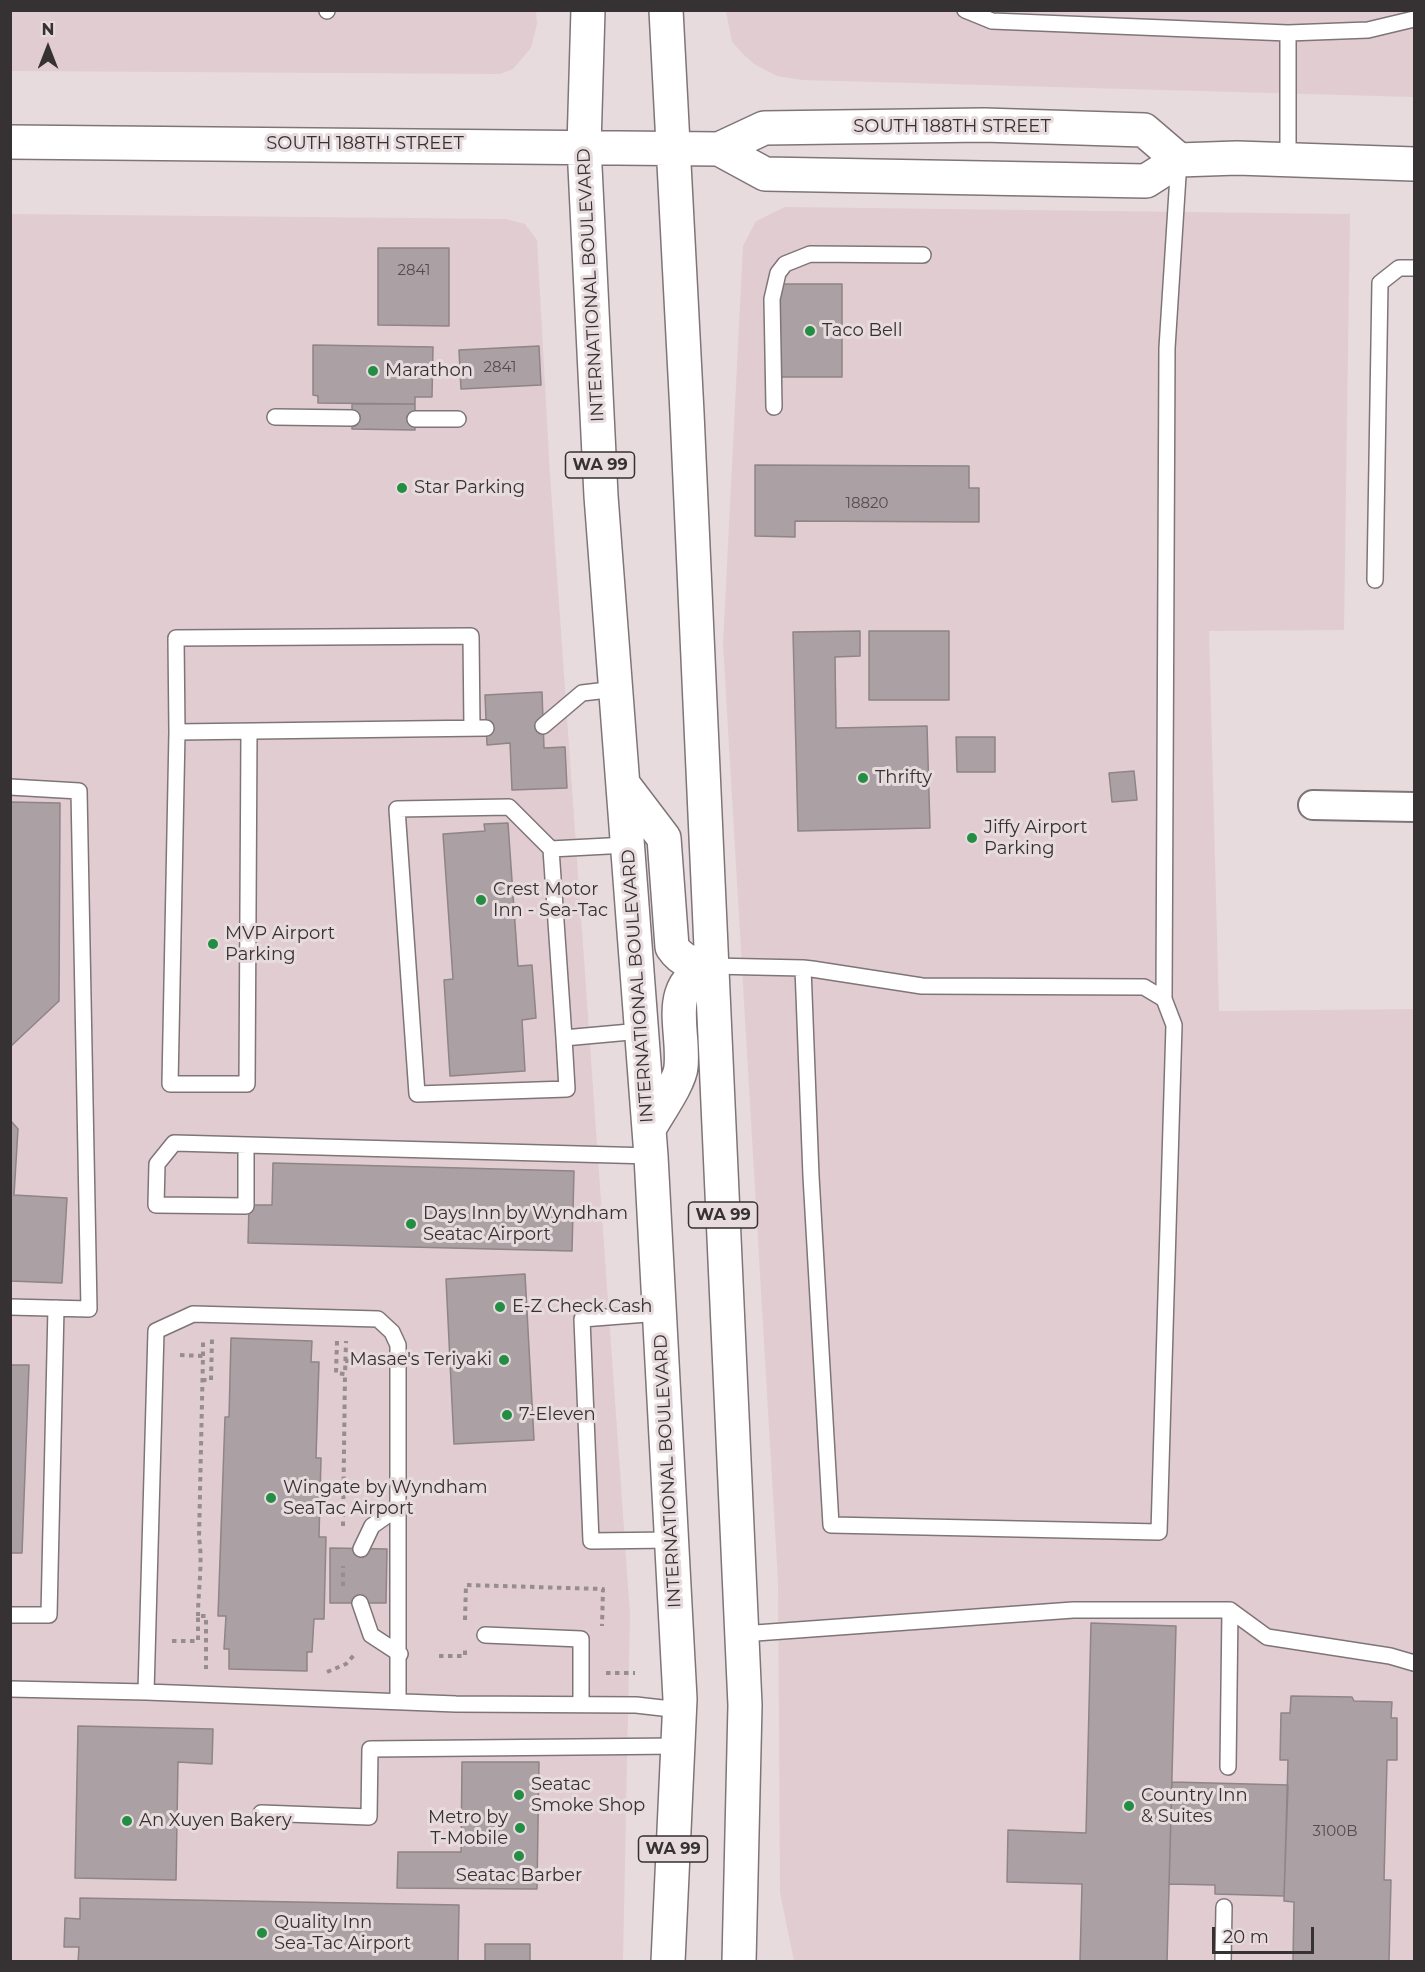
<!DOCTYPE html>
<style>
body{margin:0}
#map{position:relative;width:1425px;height:1972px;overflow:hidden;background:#e7dbde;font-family:Montserrat,sans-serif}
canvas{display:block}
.frame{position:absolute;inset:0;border:12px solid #363132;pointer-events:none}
.north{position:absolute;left:18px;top:18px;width:60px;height:60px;-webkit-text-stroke:4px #e7dbde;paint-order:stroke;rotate:0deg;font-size:16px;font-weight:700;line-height:24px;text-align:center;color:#363132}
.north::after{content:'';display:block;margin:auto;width:21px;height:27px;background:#363132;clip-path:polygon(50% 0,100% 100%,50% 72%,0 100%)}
.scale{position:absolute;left:1212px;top:1927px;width:102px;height:27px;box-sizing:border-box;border:3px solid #363132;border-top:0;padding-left:8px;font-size:18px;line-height:21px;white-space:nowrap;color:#363132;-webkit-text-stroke:4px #e7dbde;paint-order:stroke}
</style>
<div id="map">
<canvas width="1425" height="1972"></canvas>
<div class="frame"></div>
<div class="north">N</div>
<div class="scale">20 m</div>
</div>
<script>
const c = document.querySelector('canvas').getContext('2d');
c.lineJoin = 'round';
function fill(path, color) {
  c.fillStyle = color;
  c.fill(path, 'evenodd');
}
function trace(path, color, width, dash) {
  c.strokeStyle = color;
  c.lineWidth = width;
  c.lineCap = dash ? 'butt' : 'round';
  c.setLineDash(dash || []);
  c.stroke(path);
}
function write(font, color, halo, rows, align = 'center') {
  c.font = font + ' Montserrat,sans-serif';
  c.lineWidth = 6;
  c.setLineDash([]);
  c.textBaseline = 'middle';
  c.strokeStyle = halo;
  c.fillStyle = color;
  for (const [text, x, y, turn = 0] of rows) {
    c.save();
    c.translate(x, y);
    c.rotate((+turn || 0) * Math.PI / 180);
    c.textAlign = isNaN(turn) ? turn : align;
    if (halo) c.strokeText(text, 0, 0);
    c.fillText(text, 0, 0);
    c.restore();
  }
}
const built = new Path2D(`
 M11,11H536L537,24L531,48L513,69L500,74L11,71Z
 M726,11H1414V97L802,80L777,76L754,64L742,53L732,42Z
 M785,207L1350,214L1344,630L1209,631L1219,1011L1414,1009V1961H794L780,1893L778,1581L723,644L743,246L756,221Z
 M11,214L506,219L525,224L537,240L550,475L630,1614L623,1961L11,1962Z`);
const building = new Path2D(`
 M378,248H449V326L378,325Z
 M778,284H842V377H778Z
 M313,345L433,347L432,397H415V404L318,403V396L313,395Z
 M539,346L541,385L461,389L459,350Z
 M352,404H415V430L352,429Z
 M755,465L969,466V488H979V522L795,521V537L755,536Z
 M860,631V656L835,657L836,728L927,726L930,828L798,831L793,632Z
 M869,631H949V700H869Z
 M542,692L544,748L565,747L567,788L512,790L510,743L487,745L485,695Z
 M956,737H995V772H957Z
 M1134,771L1137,800L1112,802L1109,773Z
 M10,802L60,803L59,1001L10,1047Z
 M508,823L518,966L532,965L536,1018L522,1020L525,1071L450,1076L444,980L453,979L443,834L485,831L484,824Z
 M10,1120L18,1129L14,1195L67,1198L62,1283L10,1281Z
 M273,1163L574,1171L572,1251L248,1243L249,1205H272Z
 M525,1274L534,1440L454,1444L446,1279Z
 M231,1338L312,1341L311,1362H319L316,1458H321L319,1537H326L324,1619H314L312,1652H307V1671L229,1669V1649H224L226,1616H218L225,1417H229Z
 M10,1365H29L22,1553H10Z
 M330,1548L387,1549L386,1603H330Z
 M1091,1623L1176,1626L1167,1962H1080L1082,1884L1007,1882L1008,1830L1086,1833Z
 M1291,1696L1352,1697L1354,1701L1392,1702L1391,1718H1397V1760H1387L1384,1880H1391L1389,1962H1293L1294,1902L1284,1901L1288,1760H1280L1281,1713H1290Z
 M78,1726L213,1729L212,1764L178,1762L176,1880L75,1878Z
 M462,1762H539L537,1889L397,1888L398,1852H461Z
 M1172,1782L1288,1785L1284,1896L1215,1894V1885L1169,1884Z
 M80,1898L459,1905L458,1962H78L79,1947H64L65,1918L80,1919Z
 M485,1944H530V1962H485Z`);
const path = new Path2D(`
 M337,1341L336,1373L345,1374L346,1341
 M180,1355L203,1356L199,1538C203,1561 198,1591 198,1616
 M203,1356V1338
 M345,1361H374
 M202,1380H211L212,1339
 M343,1526L345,1374
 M343,1586V1566
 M465,1620L466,1585L603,1589L602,1626
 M172,1641H198V1616H206V1669
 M439,1656H465V1649
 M327,1672L346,1664L355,1654
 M606,1673H635`);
const service = new Path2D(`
 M965,10L992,21L1288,33L1368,30L1414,19
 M327,11V10
 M1288,33V159
 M774,407L772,299L778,273L785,264L810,254L923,255
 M275,417L352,418
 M415,419H458
 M1375,580L1380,283L1399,268H1414
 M543,726L582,693L616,689
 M177,732L176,638L471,636L472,728
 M249,732L247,1084H170L177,732L486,728
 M10,787L79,791L89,1309L10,1307
 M627,845L551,849L564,1038L641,1031
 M551,849L509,807L397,809L417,1094L567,1089L564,1038
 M712,966L803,968L812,969L922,986L1144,987L1164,999L1174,1025L1159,1532L831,1525L811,1176L803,968
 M1164,999L1167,348L1179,160
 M246,1145V1206L156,1205L157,1164L174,1143L651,1156
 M660,1313L582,1319L591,1541L672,1540
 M361,1549L372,1526L399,1507
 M360,1603L371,1635L400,1654
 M1230,1610L1267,1637L1390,1656L1414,1663
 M10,1615H49L56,1308
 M742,1634L1073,1610H1230L1228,1767
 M485,1635L581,1639V1704
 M10,1689L146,1692
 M398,1700V1345L392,1332L378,1319L193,1314L156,1331L146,1692L456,1704L636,1705L680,1710
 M261,1813L369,1817L370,1749L678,1746
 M1223,1962L1224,1907`);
const minor = new Path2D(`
 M1313,805L1414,807`);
const primary = new Path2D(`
 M588,10L584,146L601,496L651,1156L680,1699L668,1962
 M666,10L687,413L745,1705L739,1962
 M10,142L719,149L765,174L1146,181L1179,160L1237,158L1414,164
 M719,149L764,128L984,125L1144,130L1179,160
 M623,784L664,838L672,947C682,962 695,965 712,966
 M649,1129C657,1114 680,1082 681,1067C685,1028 662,984 712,966`);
const markers = [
 [810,331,6,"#248d44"],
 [373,371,6,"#248d44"],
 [402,488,6,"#248d44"],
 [863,778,6,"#248d44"],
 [972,838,6,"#248d44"],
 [481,900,6,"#248d44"],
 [213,944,6,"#248d44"],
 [411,1224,6,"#248d44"],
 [500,1307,6,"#248d44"],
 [504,1360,6,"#248d44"],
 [507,1415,6,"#248d44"],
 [271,1498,6,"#248d44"],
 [519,1795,6,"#248d44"],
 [1129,1806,6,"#248d44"],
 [127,1821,6,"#248d44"],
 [520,1828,6,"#248d44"],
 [519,1856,6,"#248d44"],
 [262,1933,6,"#248d44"]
];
const numberNames = [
 ["2841",414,271],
 ["2841",500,368],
 ["18820",867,504],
 ["3100B",1335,1832]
];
const shields = [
 [600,465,69],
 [723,1215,69],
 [673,1849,69]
];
const shieldNames = [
 ["WA 99",600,465],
 ["WA 99",723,1215],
 ["WA 99",673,1849]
];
const streetNames = [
 ["SOUTH 188TH STREET",952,127],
 ["SOUTH 188TH STREET",365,144],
 ["INTERNATIONAL BOULEVARD",591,285,-93],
 ["INTERNATIONAL BOULEVARD",638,986,-94],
 ["INTERNATIONAL BOULEVARD",668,1471,-93]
];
const poiNames = [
 ["Taco Bell",822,331],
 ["Marathon",385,371],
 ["Star Parking",414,488],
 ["Thrifty",875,778],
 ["Jiffy Airport",984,828],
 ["Parking",984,849],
 ["Crest Motor",493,890],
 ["Inn - Sea-Tac",493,911],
 ["MVP Airport",225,934],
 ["Parking",225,955],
 ["Days Inn by Wyndham",423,1214],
 ["Seatac Airport",423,1235],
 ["E-Z Check Cash",512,1307],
 ["Masae's Teriyaki",492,1360,"right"],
 ["7-Eleven",519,1415],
 ["Wingate by Wyndham",283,1488],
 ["SeaTac Airport",283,1509],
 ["Seatac",531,1785],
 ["Smoke Shop",531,1806],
 ["Country Inn",1141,1796],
 ["& Suites",1141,1817],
 ["Metro by",508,1818,"right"],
 ["T-Mobile",508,1839,"right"],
 ["An Xuyen Bakery",139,1821],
 ["Seatac Barber",519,1876,"center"],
 ["Quality Inn",274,1923],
 ["Sea-Tac Airport",274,1944]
];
fill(built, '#e1ccd2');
fill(building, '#aba0a3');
trace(building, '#8f8487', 1.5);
trace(service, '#7f7578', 18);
trace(minor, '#7f7578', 32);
trace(primary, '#7f7578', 36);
trace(path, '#968d8f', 4, [4.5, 4.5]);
trace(service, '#fff', 15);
trace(minor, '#fff', 28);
trace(primary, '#fff', 33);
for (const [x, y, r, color] of markers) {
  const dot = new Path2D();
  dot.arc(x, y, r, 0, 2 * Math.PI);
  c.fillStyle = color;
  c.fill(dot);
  trace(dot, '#e7dbde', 2);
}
write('15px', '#534d4e', null, numberNames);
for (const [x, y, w] of shields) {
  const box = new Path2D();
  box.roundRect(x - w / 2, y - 13, w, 26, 4.5);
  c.fillStyle = '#e7dbde';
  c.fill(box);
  trace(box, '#363132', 1.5);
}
write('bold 16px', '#363132', null, shieldNames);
write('18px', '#363132', '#e7dbde', streetNames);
write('18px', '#363132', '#e7dbde', poiNames, 'left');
</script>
